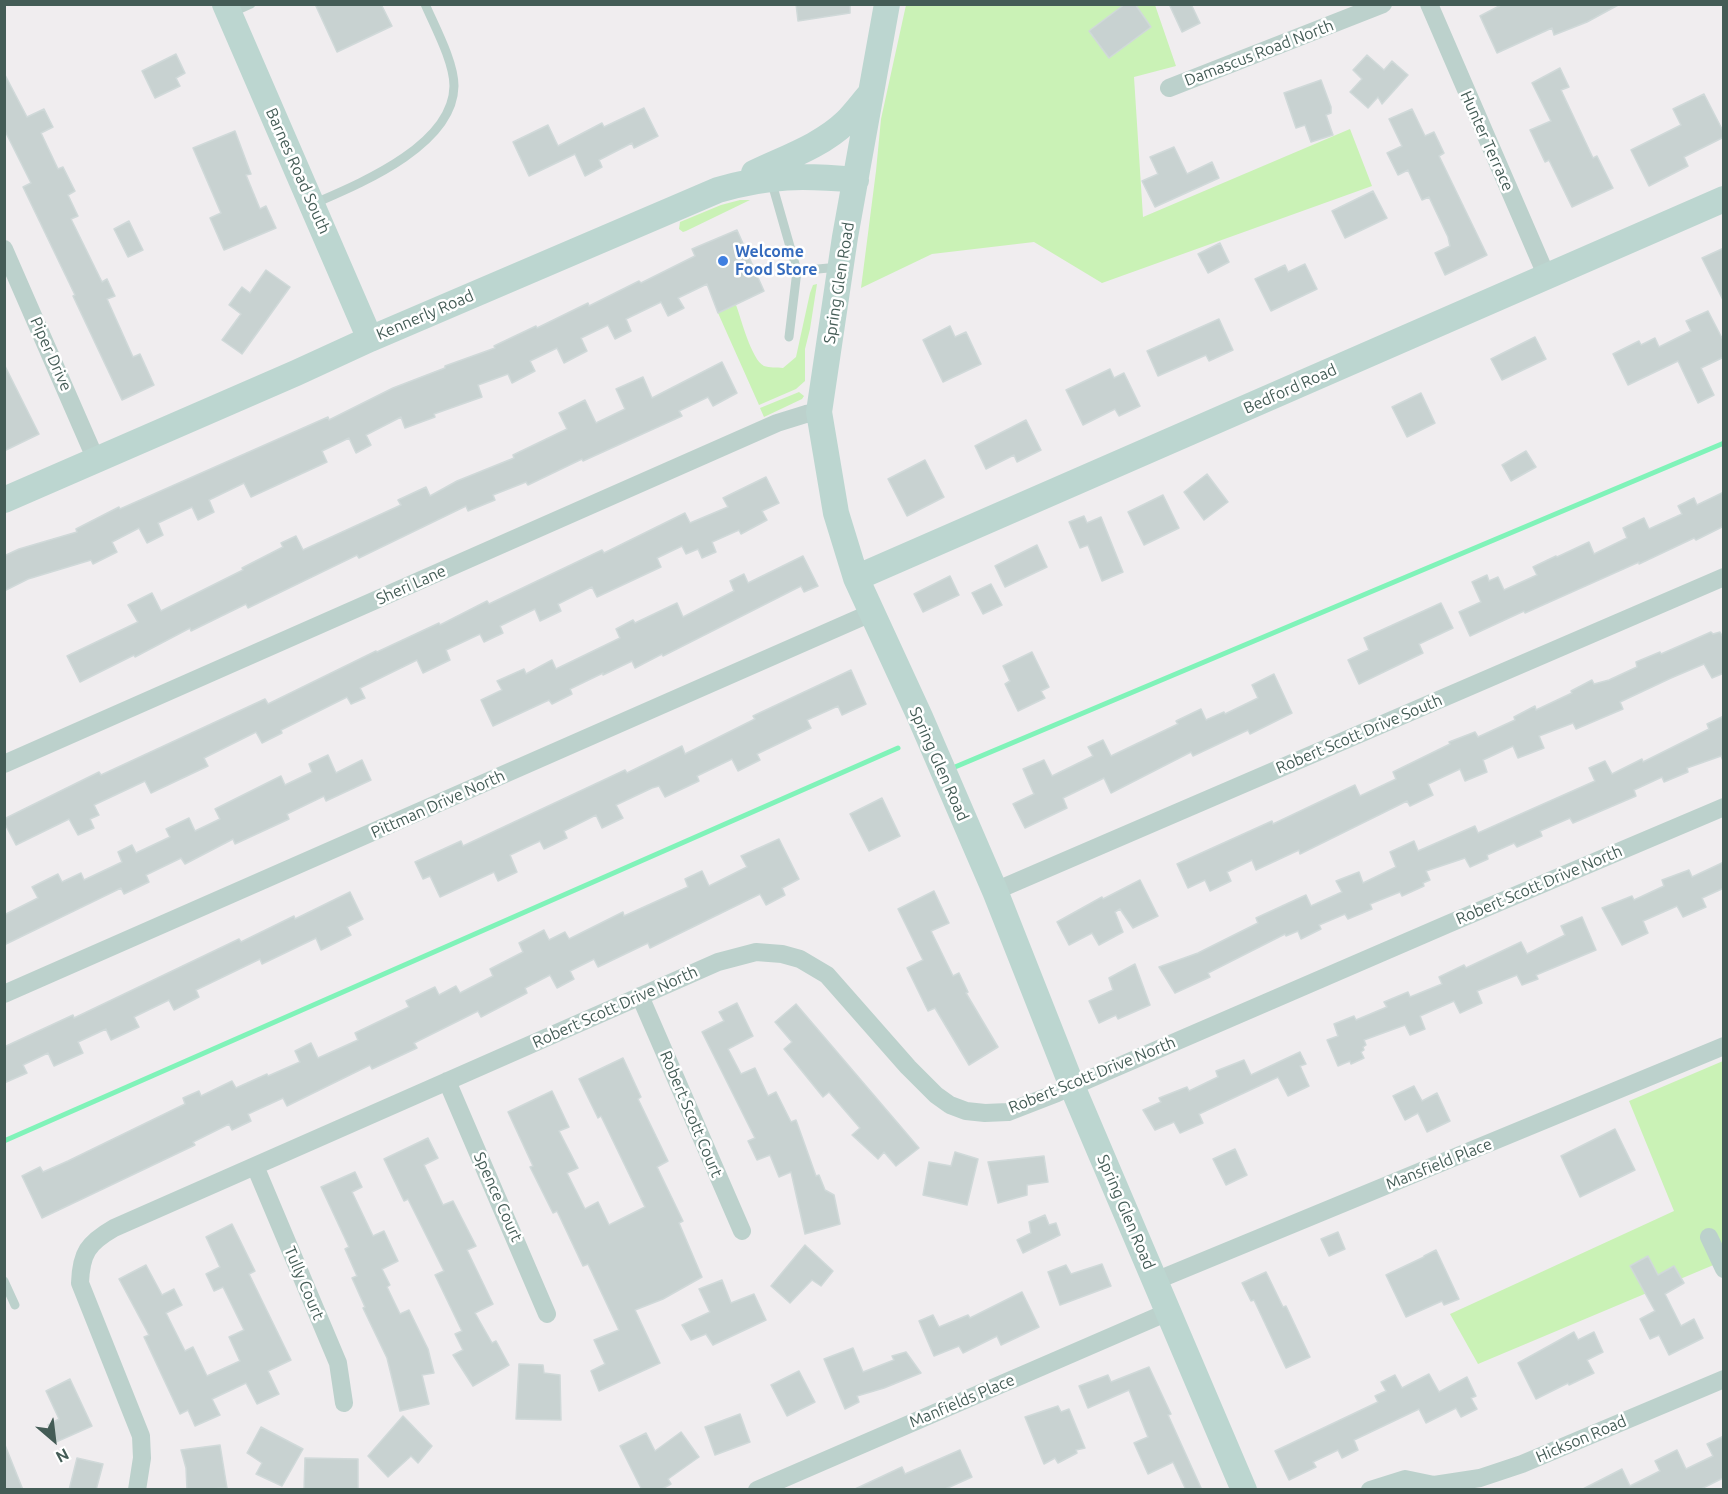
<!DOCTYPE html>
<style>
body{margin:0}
#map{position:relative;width:1728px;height:1494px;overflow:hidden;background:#f0edef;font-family:Ubuntu,sans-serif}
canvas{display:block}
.frame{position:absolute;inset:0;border:6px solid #445c56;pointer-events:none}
.north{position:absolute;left:24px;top:1410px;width:60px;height:60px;-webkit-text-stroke:4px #fff;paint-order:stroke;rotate:152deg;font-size:16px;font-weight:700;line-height:24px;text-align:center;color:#445c56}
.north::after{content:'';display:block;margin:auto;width:21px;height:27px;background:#445c56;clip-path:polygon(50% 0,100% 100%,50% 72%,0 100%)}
</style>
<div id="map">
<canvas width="1728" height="1494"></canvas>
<div class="frame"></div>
<div class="north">N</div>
</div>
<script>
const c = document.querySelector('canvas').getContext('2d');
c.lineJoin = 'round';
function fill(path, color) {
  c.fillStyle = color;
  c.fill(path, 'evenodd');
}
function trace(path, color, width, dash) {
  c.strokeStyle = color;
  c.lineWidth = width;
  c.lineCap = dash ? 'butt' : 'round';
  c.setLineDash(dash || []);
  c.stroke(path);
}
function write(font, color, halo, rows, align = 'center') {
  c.font = font + ' Ubuntu,sans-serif';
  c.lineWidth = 5;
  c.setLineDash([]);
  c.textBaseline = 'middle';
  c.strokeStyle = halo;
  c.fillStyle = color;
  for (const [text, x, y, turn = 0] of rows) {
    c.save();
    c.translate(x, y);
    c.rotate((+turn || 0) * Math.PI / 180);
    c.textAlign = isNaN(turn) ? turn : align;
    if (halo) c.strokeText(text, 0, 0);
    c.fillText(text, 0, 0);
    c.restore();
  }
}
const green = new Path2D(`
 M906,5H1155L1176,66L1134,77L1143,217L1350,129L1372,186L1102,283L1034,242L932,254L861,288L876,171L881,119Z
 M740,200H750L686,231L683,232L679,229L680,222L721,205Z
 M817,284L810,329L805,349V381L796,389L759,405L718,313L736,305C741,318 751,359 764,366C769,368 777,367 783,368L796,357L810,293L813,285Z
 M799,392L804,396L802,399L764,417L760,408Z
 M1723,1061V1261L1478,1364L1450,1314L1674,1211L1629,1101Z`);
const stream = new Path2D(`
 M955,767L1724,443
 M4,1141L898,748`);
const building = new Path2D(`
 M315,4H381L392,26L337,52Z
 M796,4H850V13L798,21Z
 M1125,4H1135L1151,27L1109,58L1089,31Z
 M1169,4H1191L1200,23L1182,32Z
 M1503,4H1620L1587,22L1554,35L1552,28L1497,53L1480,16Z
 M176,54L185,73L176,78L180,86L155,98L142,71Z
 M1367,55L1384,70L1392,61L1408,75L1382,104L1378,97L1368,108L1350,92L1362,79L1353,70Z
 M1560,68L1569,87L1561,90L1593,158L1597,156L1613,188L1572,207L1549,160L1545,162L1530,130L1551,121L1532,83Z
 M4,73L27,117L44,109L53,127L41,133L58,169L63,167L75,191L68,195L78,216L71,219L102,282L107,279L115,296L107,299L133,357L140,354L154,385L122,400L73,296L75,295L23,187L31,183L4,129Z
 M1321,80L1331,107V113L1326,115L1333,135L1311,142L1305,125L1296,128L1284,93Z
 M1704,94L1724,133V137L1684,157L1688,166L1649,186L1631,150L1681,125L1673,109Z
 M644,108L658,136L634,148L632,143L599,160L602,167L585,176L575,154L529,176L513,142L548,125L558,146L602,123L604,127Z
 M1412,109L1425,136L1434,132L1444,153L1439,156L1487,255L1445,275L1435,253L1450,246L1448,237L1429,197L1422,200L1408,170L1398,175L1387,153L1402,146L1389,119Z
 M235,131L251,174L246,175L260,209L266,206L276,228L224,250L210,218L221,213L193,148Z
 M1174,147L1187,174L1212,162L1219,178L1155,207L1142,181L1158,174L1150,157Z
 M1373,191L1387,218L1345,238L1332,211Z
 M129,221L143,250L128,257L114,229Z
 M737,230L764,291L718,313L707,284L678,298L684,308L668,316L661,302L626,319L631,331L615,339L608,325L581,338L587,351L564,363L557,348L530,361L535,371L512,383L508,374L478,385L482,397L434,414L435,417L405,428L401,417L366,435L371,445L356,453L349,438L322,451L327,462L251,497L244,483L209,500L214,512L198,520L192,507L158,523L163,535L147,543L139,528L112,542L117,552L93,564L91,560L28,579L4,591V556L19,549L77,532L76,529L119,507L120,509L328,417L329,420L393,388L445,368V366L495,348L494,346L536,326L537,328L588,303L589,306L639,281L641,283L695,256L692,249Z
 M1220,243L1229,262L1208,273L1198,254Z
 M1724,248V302L1702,258Z
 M1305,264L1317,289L1271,311L1255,279L1285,265L1288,272Z
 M266,270L290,287L242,354L222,340L241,314L229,305L242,287L250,293Z
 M1708,311L1724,342V357L1701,368L1714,395L1698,403L1678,361L1628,385L1613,354L1639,341L1641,345L1655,338L1659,347L1691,331L1686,321Z
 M1219,319L1233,350L1209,361L1206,355L1158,376L1147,351Z
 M950,326L955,337L966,332L981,364L943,382L923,340Z
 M1535,337L1546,359L1502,380L1491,359Z
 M722,362L737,393L713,406L708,397L679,411L682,416L583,461L582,459L528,485L526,482L493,495L495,500L468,511L466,506L359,558L357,555L248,608L246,604L191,631L190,628L135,657L134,655L80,682L67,656L138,622L128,605L152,593L161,611L243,570L242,568L283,547L281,543L296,536L303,550L401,505L398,500L426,487L430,496L457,481L514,458L513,455L567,429L559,413L585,400L596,423L625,409L616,389L643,377L652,398Z
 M4,364L39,434L4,451Z
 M1110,369L1114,378L1124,373L1140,406L1119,416L1115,409L1083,425L1066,390Z
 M1421,393L1435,423L1407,437L1392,407Z
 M1026,420L1041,450L1017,462L1014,455L986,469L975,446Z
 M1526,451L1536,467L1511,481L1502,465Z
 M925,460L944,497L907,516L888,479Z
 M1207,474L1228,502L1204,520L1184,492Z
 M766,477L779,503L762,511L767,520L741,534L739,530L712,542L716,552L702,558L698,549L686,554L682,546L657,558L661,567L597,597L592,587L558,604L561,611L540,621L535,609L500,626L503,633L484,642L480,634L446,650L450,660L423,673L417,660L360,688L365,698L351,704L347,697L281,730L282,733L262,743L256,732L204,758L208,766L151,793L145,781L94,805L99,815L90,819L94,828L78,835L69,819L16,845L4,822V819L99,772L101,775L265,699L268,704L376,651L377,652L439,623L440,625L487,601L489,604L602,550L604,553L685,513L690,523L728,507L723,498Z
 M1724,492V526L1696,540L1694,538L1639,564V562L1525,613L1524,611L1470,636L1459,612L1481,602L1472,582L1487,575L1489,581L1498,577L1504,590L1537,575L1533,567L1556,556L1557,557L1589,542L1594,554L1627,538L1623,528L1644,518L1649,529L1682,514L1678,506L1694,498L1697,505Z
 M1163,495L1179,528L1144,545L1128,512Z
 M1084,516L1087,523L1101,517L1123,572L1102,581L1088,545L1080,548L1069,522Z
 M1037,545L1047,567L1005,587L995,566Z
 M803,556L818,586L804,592L801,586L663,656L662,654L635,668L632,661L603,675V673L570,689L572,694L552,704L549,700L493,726L481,700L502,690L497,681L524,669L526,674L552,660L556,669L620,638L616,629L633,620L635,623L677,603L683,617L734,591L730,581L744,574L748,583Z
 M950,576L959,595L923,612L914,594Z
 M991,584L1002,605L983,614L972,593Z
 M1441,603L1453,628L1419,644L1423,653L1359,684L1348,660L1369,650L1364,638Z
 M1711,632L1713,634L1720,632L1724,639V673L1712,678L1704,664L1671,678L1620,702L1623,709L1576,729L1573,723L1539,736L1544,748L1518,758L1513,746L1483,760L1487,772L1465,781L1460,769L1428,784L1433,795L1410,806L1407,801L1300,854L1299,850L1256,870L1252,860L1227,872L1231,881L1210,891L1205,880L1188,888L1177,864L1272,821L1273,824L1355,785L1360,796L1396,779L1393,772L1450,744L1449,742L1475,732L1478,737L1515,720L1514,717L1535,706L1536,710L1572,693L1571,691L1592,680L1594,684L1609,680L1637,667L1636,662L1660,652L1661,654Z
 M1032,652L1049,687L1041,691L1045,698L1018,711L1005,684L1010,681L1003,666Z
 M851,670L866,704L842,715L838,706L807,720L811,728L757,754L760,760L738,771L732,759L697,776L699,781L665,797L659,786L652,788L616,805L623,818L602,828L596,815L564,831L567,838L544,849L540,841L510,855L517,872L498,881L494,872L440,897L430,876L423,879L415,862L461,841L463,846L625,770L627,773L682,746L685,754L755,719L753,716Z
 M1274,674L1292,713L1250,734L1248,730L1193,756L1191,752L1111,793L1104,778L1063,798L1067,808L1025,828L1013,804L1034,794L1023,769L1044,760L1052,776L1093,756L1088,747L1103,740L1111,756L1178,724L1176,721L1201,709L1206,720L1224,712L1225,714L1258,698L1252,685Z
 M1724,716V763L1721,756L1687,768L1688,772L1664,782L1662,777L1634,790L1636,796L1573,823L1570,818L1540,831L1542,836L1517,847L1514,843L1487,855L1488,859L1470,867L1465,858L1426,871L1430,880L1423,883L1424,886L1402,896L1400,892L1370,904L1372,909L1348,919L1345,914L1319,925L1321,929L1301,939L1298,931L1286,936L1285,934L1208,973L1210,977L1175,993L1159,967L1198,953L1258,923L1256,918L1306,895L1311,906L1342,892L1336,881L1359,872L1363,883L1396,867L1390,852L1414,841L1418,851L1475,826L1478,833L1595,781L1589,768L1605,761L1612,774L1642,759L1643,762L1709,729L1707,724Z
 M328,755L336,773L362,760L371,780L326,801L324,796L287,814L289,819L235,844L233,839L185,864L181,858L146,875L149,882L124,894L121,888L4,945V915L38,898L32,887L58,874L62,882L81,873L84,880L122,862L118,852L132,845L136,853L170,837L166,829L189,818L195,831L220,819L215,809L281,776L285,785L312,772L309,764Z
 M882,798L900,836L869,851L850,814Z
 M779,839L799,879L782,888L785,895L766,905L760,894L650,948L648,943L598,967L594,959L570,971L574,979L557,988L550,975L525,988L527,993L481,1017L478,1011L414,1043L417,1048L372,1069L370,1065L287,1106L283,1098L248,1114L251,1121L232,1130L229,1124L193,1142L195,1145L42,1218L22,1176L40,1167L43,1172L68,1161L185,1104L183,1098L199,1091L201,1096L232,1081L236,1088L267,1074L268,1076L300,1062L295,1051L311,1043L318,1058L358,1040L355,1033L409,1007L406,1001L435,987L439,995L456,986L460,993L493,976L490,969L523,952L519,943L544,930L549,940L565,932L569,939L623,912L624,916L688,887L685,879L702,871L709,886L747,867L741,856Z
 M1724,862V888L1702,898L1706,907L1683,917L1677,906L1643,921L1648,933L1622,945L1602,908L1632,896L1634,900L1664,886L1662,880L1689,870L1692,877Z
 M1140,880L1158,916L1133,928L1120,909L1115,912L1123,932L1099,945L1092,933L1069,945L1057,922L1102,897L1103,899Z
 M934,891L949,923L931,931L953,976L959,973L968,992L966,993L998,1047L969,1065L935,1008L928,1011L907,968L923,960L898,909Z
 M350,892L363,919L347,927L351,935L321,950L316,938L262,964L260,959L196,990L199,997L174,1010L169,1000L134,1017L139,1027L111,1040L106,1029L78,1042L83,1053L54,1066L48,1053L23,1065L27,1073L4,1083V1047L73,1015L74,1018L239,939L241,942L294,916L295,919Z
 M1582,917L1596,950L1536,975L1538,979L1522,985L1517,975L1477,991L1482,1003L1460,1013L1454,1001L1420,1016L1425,1029L1410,1035L1405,1025L1364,1040L1366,1045L1363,1047L1364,1050L1361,1052L1364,1058L1351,1064L1350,1061L1338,1066L1327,1040L1338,1036L1334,1024L1354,1016L1356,1020L1387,1007L1384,1002L1408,992L1410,997L1442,984L1439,977L1464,965L1466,968L1521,942L1527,954L1565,935L1561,926Z
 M1135,964L1150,1005L1118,1019L1116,1015L1099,1023L1089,1001L1113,990L1109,978Z
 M737,1003L753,1036L728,1049L741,1074L755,1068L768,1096L776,1092L791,1122L796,1120L816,1176L819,1175L825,1190L834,1195L840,1224L805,1234L791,1172L779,1177L770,1155L757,1160L748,1141L755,1138L702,1032L724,1021L719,1012Z
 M796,1004L919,1148L896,1166L884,1152L878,1159L852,1135L860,1128L829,1092L823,1097L784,1049L792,1042L775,1022Z
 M1300,1052L1306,1064L1300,1066L1309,1086L1288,1096L1278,1077L1199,1114L1203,1123L1180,1133L1174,1122L1155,1130L1143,1110L1161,1102L1159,1098L1187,1087L1189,1091L1218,1077L1216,1071L1244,1060L1251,1075Z
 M623,1058L641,1097L638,1099L668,1161L657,1167L683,1221L679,1223L702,1277L663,1299L635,1310L660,1363L599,1391L591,1371L605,1364L594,1340L619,1330L588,1264L583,1266L557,1211L553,1213L530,1167L533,1166L508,1112L552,1091L569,1127L559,1131L578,1168L567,1173L585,1209L598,1202L609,1225L645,1207L601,1116L598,1118L579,1079Z
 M1414,1086L1422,1101L1437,1093L1450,1121L1427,1132L1418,1113L1405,1120L1393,1096Z
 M1615,1129L1635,1170L1580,1197L1561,1156Z
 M428,1138L438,1158L424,1165L443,1205L453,1201L476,1246L467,1250L493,1304L475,1313L492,1343L496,1341L509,1365L473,1386L453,1355L463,1350L455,1334L462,1331L435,1275L444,1271L408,1199L404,1201L384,1159Z
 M1235,1149L1247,1175L1226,1185L1213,1159Z
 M955,1152L978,1159L967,1205L923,1195L929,1162L951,1166Z
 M1044,1156L1048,1182L1027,1185V1195L998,1203L988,1162Z
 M355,1172L362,1187L352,1192L373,1236L384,1231L398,1261L382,1269L390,1285L387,1287L400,1314L409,1310L428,1349L434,1373L422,1375L429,1404L400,1411L387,1358L363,1308L365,1307L352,1278L357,1276L345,1249L349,1247L321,1187Z
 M1045,1215L1049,1225L1056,1223L1060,1235L1023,1253L1017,1240L1031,1233L1029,1222Z
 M232,1224L255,1271L249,1274L291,1360L268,1371L279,1394L257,1404L246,1383L212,1399L220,1415L195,1426L188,1410L180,1414L144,1337L149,1335L119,1279L146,1265L162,1295L174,1289L182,1305L166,1313L185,1351L193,1347L207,1376L240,1361L229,1337L244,1330L223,1287L214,1291L206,1274L220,1267L206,1237Z
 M1338,1232L1345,1249L1329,1256L1321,1239Z
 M805,1245L833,1271L821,1286L812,1280L790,1303L771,1286Z
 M1436,1250L1459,1299L1444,1305L1442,1301L1406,1317L1386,1275L1424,1257V1256Z
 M1648,1256L1658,1275L1674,1266L1684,1283L1665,1294L1681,1326L1694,1319L1703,1338L1669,1355L1659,1335L1650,1339L1640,1319L1655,1311L1630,1266Z
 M1102,1264L1111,1286L1060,1305L1048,1272L1066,1265L1071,1274Z
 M1266,1272L1283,1307L1286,1306L1310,1357L1286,1368L1254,1300L1251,1301L1242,1283Z
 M722,1280L731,1303L754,1294L766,1320L713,1345L706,1334L691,1340L682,1325L710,1312L699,1289Z
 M1022,1292L1039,1327L1001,1345L997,1336L963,1353L959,1346L934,1356L919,1321L933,1315L939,1327L968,1315L970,1318Z
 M1574,1332L1578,1340L1594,1332L1603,1352L1587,1360L1594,1373L1569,1385L1568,1383L1536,1399L1518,1363Z
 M853,1348L863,1372L894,1360L892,1356L906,1352L921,1373L884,1388L857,1396L859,1402L845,1409L824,1359Z
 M519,1364L543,1365L544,1373L560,1375L561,1420L516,1419Z
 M1149,1367L1171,1414L1168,1415L1202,1490H1186L1173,1462L1148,1474L1134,1443L1148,1437L1129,1390L1088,1408L1079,1386L1108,1375L1111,1382Z
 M799,1371L815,1402L787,1416L771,1385Z
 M1429,1374L1439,1392L1467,1377L1476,1396L1471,1398L1477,1409L1461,1417L1456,1408L1426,1423L1419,1409L1354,1440L1358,1450L1342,1458L1338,1450L1313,1462L1316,1467L1289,1480L1275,1451L1378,1402L1375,1396L1386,1391L1381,1382L1395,1375L1402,1388Z
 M70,1379L92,1426L56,1442L48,1425L59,1419L46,1391Z
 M1058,1406L1061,1412L1069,1409L1085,1448L1076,1450L1077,1453L1058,1463L1055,1458L1044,1464L1025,1417Z
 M740,1414L750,1442L715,1455L705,1427Z
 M403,1416L432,1446L418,1463L411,1456L388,1477L368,1456Z
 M261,1427L303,1449L282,1486L256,1474L262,1463L247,1453Z
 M681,1432L699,1457L668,1479L671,1484L660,1490H642L620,1446L646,1433L655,1451Z
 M1724,1436V1480L1723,1478L1699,1490H1581L1622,1469L1630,1486L1660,1471L1655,1461L1677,1450L1686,1469L1713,1456L1707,1444Z
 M5,1445L23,1490H4Z
 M220,1445L227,1488L187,1490L186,1468L181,1450Z
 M960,1450L972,1477L943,1490H853L902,1467L905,1474Z
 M77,1458L103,1464L96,1490H69Z
 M305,1458L358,1459V1489L304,1490Z`);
const lane = new Path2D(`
 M231,13L251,4
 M771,180L797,271L839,267
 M313,204C359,184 453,146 454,86C454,62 435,27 425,4
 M789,337L797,271
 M4,1281L15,1305`);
const street = new Path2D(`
 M1429,4L1547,277
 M1169,88L1383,4
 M4,249L96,460
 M4,764L777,423L806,414L819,412
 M995,891L1724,577
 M4,994L871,613
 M640,996L742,1231
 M447,1081L547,1314
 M255,1166L338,1363L344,1403
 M1709,1237L1724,1269
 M1155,1281L1724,1046
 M137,1490L142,1458L141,1436L80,1283C81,1253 88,1243 114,1228L718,962L756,952L782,954L800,959L827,975L908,1067L936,1095L950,1105L966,1111L985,1113L1008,1112L1057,1093L1448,924L1724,807
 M757,1490L1168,1312
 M1370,1490L1405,1479L1434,1485L1480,1478L1522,1464L1724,1379`);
const secondary = new Path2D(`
 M225,4L370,339
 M887,4L845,237L819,412L836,513L856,578L920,717L995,891L1072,1086L1244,1490
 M754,173C785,158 821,146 846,122C855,113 863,102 871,93
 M4,500L296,373L370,339L718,190C770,175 803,175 856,180
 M856,578L1724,199`);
const markers = [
 [723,261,6,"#3f7fe0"]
];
const streetNames = [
 ["Damascus Road North",1259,53,-21],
 ["Hunter Terrace",1487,141,66],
 ["Barnes Road South",298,171,66],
 ["Spring Glen Road",839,283,-81],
 ["Kennerly Road",425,315,-23],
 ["Piper Drive",51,354,66],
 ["Bedford Road",1290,389,-24],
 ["Sheri Lane",411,585,-24],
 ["Robert Scott Drive South",1359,734,-23],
 ["Spring Glen Road",939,764,66],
 ["Pittman Drive North",438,804,-24],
 ["Robert Scott Drive North",1539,885,-23],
 ["Robert Scott Drive North",615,1007,-24],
 ["Robert Scott Drive North",1092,1075,-22],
 ["Robert Scott Court",691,1114,67],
 ["Mansfield Place",1439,1164,-22],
 ["Spence Court",498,1197,66],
 ["Spring Glen Road",1126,1212,67],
 ["Tully Court",304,1283,67],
 ["Manfields Place",962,1401,-23],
 ["Hickson Road",1581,1439,-23]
];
const shopNames = [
 ["Welcome",735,252],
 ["Food Store",735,270]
];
fill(green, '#caf2b6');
trace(stream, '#80f3b9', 5);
fill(building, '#c8d2d1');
trace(building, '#d0d9d9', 1.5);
trace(lane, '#bcd1cc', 9);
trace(street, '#bcd1cc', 18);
trace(secondary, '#bcd6d0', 26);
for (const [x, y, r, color] of markers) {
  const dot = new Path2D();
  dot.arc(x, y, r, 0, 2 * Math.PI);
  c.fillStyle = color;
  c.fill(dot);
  trace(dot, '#fff', 2);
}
write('16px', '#445c56', '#fff', streetNames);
write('bold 16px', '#366cbe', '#fff', shopNames, 'left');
</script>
